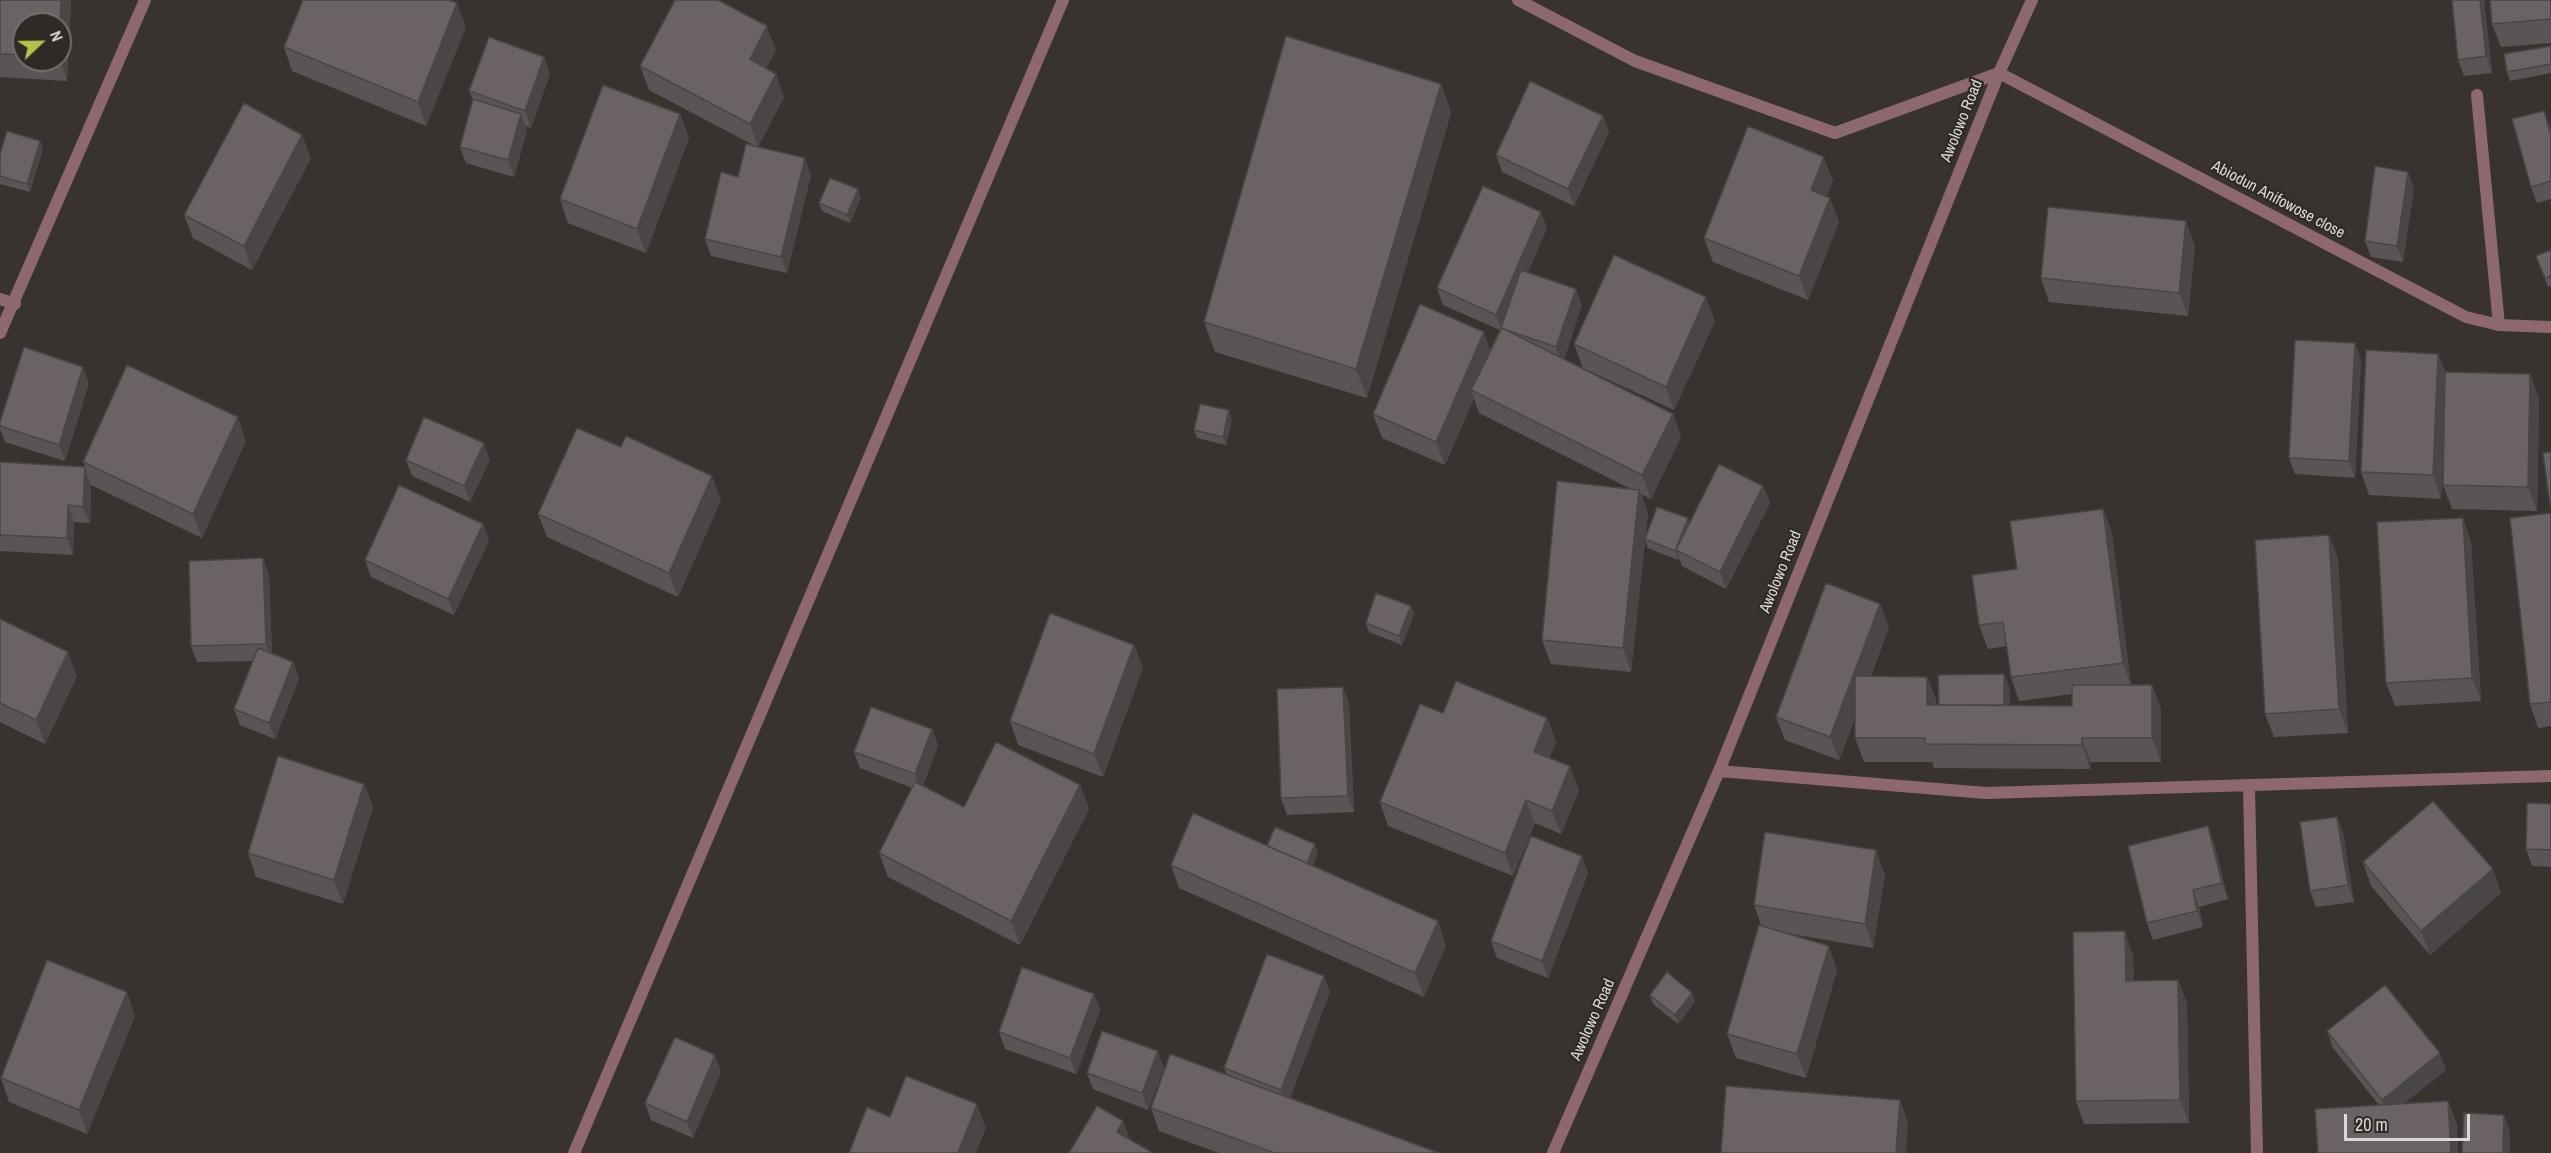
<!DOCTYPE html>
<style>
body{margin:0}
#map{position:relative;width:2551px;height:1153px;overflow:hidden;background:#393330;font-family:"Archivo Narrow",sans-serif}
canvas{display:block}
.north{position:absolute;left:12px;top:12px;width:60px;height:60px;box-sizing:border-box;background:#2f2a26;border:2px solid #74706c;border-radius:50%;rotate:68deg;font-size:16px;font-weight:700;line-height:24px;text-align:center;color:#dcd8d6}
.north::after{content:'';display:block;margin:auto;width:21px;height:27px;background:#b5c24a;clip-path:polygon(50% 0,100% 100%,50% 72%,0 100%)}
.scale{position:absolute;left:2344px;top:1114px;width:126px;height:27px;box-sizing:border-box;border:3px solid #dcd8d6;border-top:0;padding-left:8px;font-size:18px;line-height:21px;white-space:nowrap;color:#dcd8d6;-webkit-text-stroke:4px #2f2a26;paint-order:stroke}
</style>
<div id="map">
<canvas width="2551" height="1153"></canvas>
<div class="north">N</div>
<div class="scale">20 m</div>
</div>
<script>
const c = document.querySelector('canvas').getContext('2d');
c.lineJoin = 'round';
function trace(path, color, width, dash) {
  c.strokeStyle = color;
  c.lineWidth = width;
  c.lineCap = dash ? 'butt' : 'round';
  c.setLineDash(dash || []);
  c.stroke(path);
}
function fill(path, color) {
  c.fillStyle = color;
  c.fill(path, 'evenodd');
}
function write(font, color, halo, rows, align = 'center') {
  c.font = font + ' "Archivo Narrow",sans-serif';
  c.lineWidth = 4.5;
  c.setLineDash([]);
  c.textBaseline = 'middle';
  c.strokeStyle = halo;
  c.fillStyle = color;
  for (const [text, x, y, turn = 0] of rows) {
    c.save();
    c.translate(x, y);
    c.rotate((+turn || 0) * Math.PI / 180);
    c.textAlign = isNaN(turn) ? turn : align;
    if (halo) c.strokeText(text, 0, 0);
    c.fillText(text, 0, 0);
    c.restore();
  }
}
const street = new Path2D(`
 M1518,0L1635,61L1835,133L1999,73L2466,317L2499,325L2551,327
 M2477,95L2499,325
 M0,299L15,304
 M0,333L145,0
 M1719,771L1986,793L2551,776
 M2249,787L2257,1153
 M574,1153L1063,0
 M1553,1153L1719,771L1999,73L2032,0`);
const wall = new Path2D(`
 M0,0H71L67,81L0,77ZM24,24H60V60H24Z
 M2452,0H2484L2492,73L2464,76L2458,60Z
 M2551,0V43L2501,47L2492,24Z
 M466,27L426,126L292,71L284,47Z
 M2551,46V73L2510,81L2507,72Z
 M776,50L766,68L784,97L758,147L811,175L787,273L711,256L705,239L738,177L757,147L649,90L640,66Z
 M544,57L550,74L531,128L525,126L527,130L514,177L466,163L460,147L473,100L469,91Z
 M1441,84L1451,113L1367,398L1215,352L1204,322Z
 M2544,111L2551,130V199L2537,203L2531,187Z
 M680,114L689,138L646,253L568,223L560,199Z
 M1603,116L1609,132L1574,206L1502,172L1496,155Z
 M40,141L43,149L30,192L0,184V154Z
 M311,158L252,270L193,238L184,215Z
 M1833,181L1826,197L1839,222L1808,300L1713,262L1704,238Z
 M2414,188L2403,262L2371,257L2365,241Z
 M861,198L850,223L822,211L819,203Z
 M1547,228L1528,272L1582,305L1564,359L1673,414L1681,437L1651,499L1641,494L1648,514L1645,539L1689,523L1763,486L1770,503L1726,589L1682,566L1679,558L1678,560L1648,548L1645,540L1631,672L1551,664L1542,640L1631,489L1479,413L1474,398L1445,465L1382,438L1373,414L1490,350L1500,330L1443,305L1437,288Z
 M2195,245L2188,316L2049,302L2041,278Z
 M2551,250V286L2548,287L2536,256Z
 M1715,321L1674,410L1583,368L1574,344Z
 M2438,354L2445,372L2530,374L2539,398L2537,511L2452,509L2443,485L2444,440L2441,499L2369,495L2361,472Z
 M2361,359L2355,478L2295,474L2289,458Z
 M89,383L65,461L5,442L0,429V422Z
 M1232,419L1226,445L1197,438L1194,430Z
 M246,441L202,538L91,485L90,523L74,522L73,555L0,551V462L85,467L83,462Z
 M490,459L470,502L412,476L406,460Z
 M721,500L678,597L547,537L538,514Z
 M2103,509L2112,533L2131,685H2152L2161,709V762H2091L2090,769L1934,768L1932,762H1864L1855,738V718L1839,760L1785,740L1776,717L1880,604L1889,627L1871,676L1927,677L1936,700V705H1939L2004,674L2010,690V705L2072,706V694L2019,701L2011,677L2007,646L1988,649L1979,625L2017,569Z
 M2551,513V726L2538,728L2530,704Z
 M483,524L489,541L454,615L371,577L365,560Z
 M2329,535L2338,559L2348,733L2274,737L2265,714Z
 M2471,542L2481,701L2395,706L2386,683Z
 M263,558L269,575L272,653L293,662L299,679L275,739L240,725L234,709L253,661L197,662L191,646Z
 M1411,606L1414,614L1402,645L1369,632L1366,623Z
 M0,619L77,676L45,744L0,722Z
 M1134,645L1143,668L1103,777L1018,745L1010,721Z
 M1349,703L1354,812L1287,815L1281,798Z
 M1443,713L1547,718L1556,742L1549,758L1579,790L1561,834L1535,823L1513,876L1388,826L1380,802Z
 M932,729L938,746L923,785L964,807L1080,785L1089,809L1020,945L888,877L879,853L912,788L860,768L854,752Z
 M364,784L373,807L343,904L256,877L248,853Z
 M2551,804V867L2532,866L2526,849Z
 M2337,817L2343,833L2354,902L2316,907L2310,891Z
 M2214,843L2228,899L2199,907L2203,927L2153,940L2147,923Z
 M1267,846L1318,853L1313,866L1446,945L1424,997L1179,888L1171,865Z
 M1582,856L1588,873L1548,978L1497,958L1491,941Z
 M2363,862L2501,893L2430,955L2371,886Z
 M1885,874L1873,948L1786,933L1837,970L1806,1078L1736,1058L1727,1034L1761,925L1754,905Z
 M2133,955L2134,981L2178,980L2187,1004L2189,1123L2084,1124L2076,1101Z
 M1330,992L1290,1098L1439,1153H1219L1159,1131L1151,1108L1227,1075L1224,1068Z
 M1692,993L1695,1002L1678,1024L1653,1004L1650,995Z
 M1094,994L1100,1010L1076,1074L1005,1049L999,1032Z
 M135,1016L87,1134L9,1102L1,1078Z
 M2327,1031L2446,1070L2403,1104L2448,1101L2457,1125L2458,1153H2318L2379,1105L2333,1048Z
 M715,1055L721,1072L693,1138L651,1120L645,1103Z
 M1164,1068L1148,1110L1093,1089L1087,1073Z`);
const shadedWall = new Path2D(`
 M61,0H71L67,81L60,60Z
 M2480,0H2484L2492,73L2486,56Z
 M457,3L466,27L426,126L418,102Z
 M767,26L776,50L758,83L750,59Z
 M544,57L550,74L531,128L525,111Z
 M776,74L784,97L758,147L750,124Z
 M1441,84L1451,113L1367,398L1356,369Z
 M521,114L527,130L514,177L508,160Z
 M680,114L689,138L646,253L637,229Z
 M1603,116L1609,132L1574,206L1568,189Z
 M302,135L311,158L252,270L244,246Z
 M40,141L43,149L30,192L27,184Z
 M1824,157L1833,181L1820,214L1811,190Z
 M805,158L811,175L787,273L781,257Z
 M2408,172L2414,188L2403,262L2397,246Z
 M858,189L861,198L850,223L847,215Z
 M1830,198L1839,222L1808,300L1799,276Z
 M1541,212L1547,228L1502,331L1496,315Z
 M2186,221L2195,245L2188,316L2179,293Z
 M1576,289L1582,305L1562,363L1556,347Z
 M1706,297L1715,321L1674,410L1666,387Z
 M1484,332L1492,356L1471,390L1474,398L1445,465L1436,442Z
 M2355,343L2361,359L2355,478L2349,461Z
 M2438,354L2447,378L2441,499L2433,475Z
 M83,367L89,383L65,461L59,445Z
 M2530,374L2539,398L2537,511L2528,487Z
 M1229,410L1232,419L1226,445L1223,437Z
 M1673,414L1681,437L1651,499L1642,475Z
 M238,417L246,441L202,538L193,514Z
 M484,443L490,459L470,502L464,486Z
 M85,469L91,485L90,523L83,507Z
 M712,476L721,500L678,597L669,573Z
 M1763,486L1770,503L1726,589L1720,572Z
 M1639,490L1648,514L1631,672L1623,648Z
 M68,505L74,522L73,555L67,538Z
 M2103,509L2112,533L2131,686L2123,663Z
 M1688,518L1691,527L1676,550L1679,558L1678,560L1675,551Z
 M2463,518L2471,542L2481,701L2472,678Z
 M483,524L489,541L454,615L448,599Z
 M2329,535L2338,559L2348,733L2339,709Z
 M263,558L269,575L272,660L266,644Z
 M1880,604L1889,627L1839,760L1830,737Z
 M1411,606L1414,614L1402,645L1399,636Z
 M1134,645L1143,668L1103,777L1094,754Z
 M68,652L77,676L45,744L36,720Z
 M293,662L299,679L275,739L269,723Z
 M2004,674L2010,690V723L2004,707Z
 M1927,677L1936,700L1935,729L1927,705Z
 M2152,685L2161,709V762L2152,738Z
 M1343,687L1349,703L1354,812L1348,796Z
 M1547,718L1556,742L1542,775L1534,752Z
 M932,729L938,746L921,791L915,774Z
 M2082,738L2091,762L2090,769L2082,745Z
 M1570,766L1579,790L1561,834L1552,811Z
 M364,784L373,807L343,904L334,880Z
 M1080,785L1089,809L1020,945L1011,921Z
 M1526,800L1535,823L1513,876L1505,853Z
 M2337,817L2343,833L2354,902L2348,885Z
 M2208,826L2214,843L2228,899L2222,883Z
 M1315,844L1318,853L1308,879L1304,870Z
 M1876,850L1885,874L1873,948L1865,924Z
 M1582,856L1588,873L1548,978L1542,961Z
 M2493,869L2501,893L2430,955L2421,931Z
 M2193,890L2199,907L2203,927L2197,911Z
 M1438,921L1446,945L1424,997L1415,973Z
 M2125,931L2133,955L2135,1004L2126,981Z
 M1829,946L1837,970L1806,1078L1797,1054Z
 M1324,976L1330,992L1287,1107L1281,1090Z
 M2178,980L2187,1004L2189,1123L2180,1100Z
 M127,992L135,1016L87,1134L79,1110Z
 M1692,993L1695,1002L1678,1024L1675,1015Z
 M1094,994L1100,1010L1076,1074L1070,1058Z
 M1158,1051L1164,1068L1148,1110L1142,1093Z
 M2440,1053L2446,1070L2388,1116L2382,1100Z
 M715,1055L721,1072L693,1138L687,1122Z
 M1900,1100L1908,1123L1906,1153H1896Z
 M2448,1101L2457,1125L2458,1153H2451Z
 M977,1104L986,1128L976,1153H958Z
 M2504,1115L2510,1132V1153H2503Z
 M1123,1121L1132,1145L1117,1132Z`);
const building = new Path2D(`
 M0,0H61L60,27V24H24V55L0,54Z
 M303,0H449L457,3L418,102L284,47Z
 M675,0H718L767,26L750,59L776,74L750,124L640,66Z
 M2452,0H2480L2486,56L2458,60Z
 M2490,0H2551V19L2492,24Z
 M1286,36L1441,84L1356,369L1204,322Z
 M489,37L544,57L525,111L469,91Z
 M2551,46V64L2507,72L2504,54Z
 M1530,81L1603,116L1568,189L1496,155Z
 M603,85L680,114L637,229L560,199Z
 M473,99L521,114L508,160L460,147Z
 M244,103L302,135L244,246L184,215Z
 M2544,111L2551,136V181L2531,187L2512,119Z
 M1748,126L1824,157L1811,190L1830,198L1799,276L1704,238Z
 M7,131L40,141L27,184L0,176V154Z
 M746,144L805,158L781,257L705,239L721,172L738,177Z
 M2375,166L2408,172L2397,246L2365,241Z
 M830,178L858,189L847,215L819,203Z
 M1483,186L1541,212L1496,315L1437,288Z
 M2048,207L2186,221L2179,293L2041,278Z
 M2551,250V276L2545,278L2536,256Z
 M1614,255L1706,297L1666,387L1574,344Z
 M1521,270L1576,289L1556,347L1501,328Z
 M1420,304L1484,332L1436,442L1373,414Z
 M1502,328L1673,414L1642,475L1471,390Z
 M2295,340L2355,343L2349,461L2289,458Z
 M24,347L83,367L59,445L0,426V422Z
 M2366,350L2438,354L2433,475L2361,472Z
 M127,365L238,417L193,514L83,462Z
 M2445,372L2530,374L2528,487L2443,485Z
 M1200,404L1229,410L1223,437L1194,430Z
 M424,417L484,443L464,486L406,460Z
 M577,428L621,447L626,436L712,476L669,573L538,514Z
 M2551,452V505H2550L2543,453Z
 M0,462L85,467L83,507L68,505L67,538L0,535Z
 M1719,464L1763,486L1720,572L1676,550Z
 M1557,481L1639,490L1623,648L1542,640Z
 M399,485L483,524L448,599L365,560Z
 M1657,507L1688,518L1675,551L1645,539Z
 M2103,509L2123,663L2011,677L2003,622L1979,625L1972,575L2017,569L2010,521Z
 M2551,513V702L2530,704L2510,518Z
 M2463,518L2472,678L2386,683L2377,522Z
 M2329,535L2339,709L2265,714L2255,540Z
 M263,558L266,644L191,646L189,561Z
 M1826,583L1880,604L1830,737L1776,717Z
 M1376,593L1411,606L1399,636L1366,623Z
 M1050,613L1134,645L1094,754L1010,721Z
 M0,619L68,652L36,720L0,703Z
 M258,648L293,662L269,723L234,709Z
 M2004,674V705H1939L1938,675Z
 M1855,676L1927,677V705L2072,706V685H2152V738H2082V745L1925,744V738H1855Z
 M1456,681L1547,718L1534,752L1570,766L1552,811L1526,800L1505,853L1380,802L1420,704L1443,713Z
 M1343,687L1348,796L1281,798L1277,689Z
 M871,707L932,729L915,774L854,752Z
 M996,742L1080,785L1011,921L879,853L915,782L964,807Z
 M278,756L364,784L334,880L248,853Z
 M2433,801L2493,869L2421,931L2363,862Z
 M2527,803L2551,804V850L2526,849Z
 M1193,813L1438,921L1415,973L1171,865Z
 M2337,817L2348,885L2310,891L2300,822Z
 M2208,826L2222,883L2193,890L2197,911L2147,923L2128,846Z
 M1275,827L1315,844L1307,863L1267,846Z
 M1765,832L1876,850L1865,924L1754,905Z
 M1531,836L1582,856L1542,961L1491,941Z
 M1759,925L1829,946L1797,1054L1727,1034Z
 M2125,931L2126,981L2178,980L2180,1100L2076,1101L2073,932Z
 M1267,954L1324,976L1281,1090L1224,1068Z
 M47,960L127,992L79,1110L1,1078Z
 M1022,967L1094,994L1070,1058L999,1032Z
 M1667,972L1692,993L1675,1015L1650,995Z
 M2385,985L2440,1053L2382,1100L2327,1031Z
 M1102,1031L1158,1051L1142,1093L1087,1073Z
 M675,1037L715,1055L687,1122L645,1103Z
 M1170,1054L1439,1153H1275L1151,1108Z
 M906,1076L977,1104L958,1153H849L867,1107L890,1117Z
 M1726,1086L1900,1100L1896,1153H1721Z
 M2448,1101L2451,1153H2318L2315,1109Z
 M1097,1106L1123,1121L1117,1132L1153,1153H1069Z
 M2464,1113L2504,1115L2503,1153H2462Z`);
const streetNames = [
 ["Awolowo Road",1962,121,-68],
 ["Abiodun Anifowose close",2278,200,28],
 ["Awolowo Road",1781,572,-68],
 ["Awolowo Road",1593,1020,-66]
];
trace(street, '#8e686f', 12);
fill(wall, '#5b5456');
fill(shadedWall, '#4a4546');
fill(building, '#6a6264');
trace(building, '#4a4546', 1.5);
write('16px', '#dcd8d6', '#2f2a26', streetNames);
</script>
